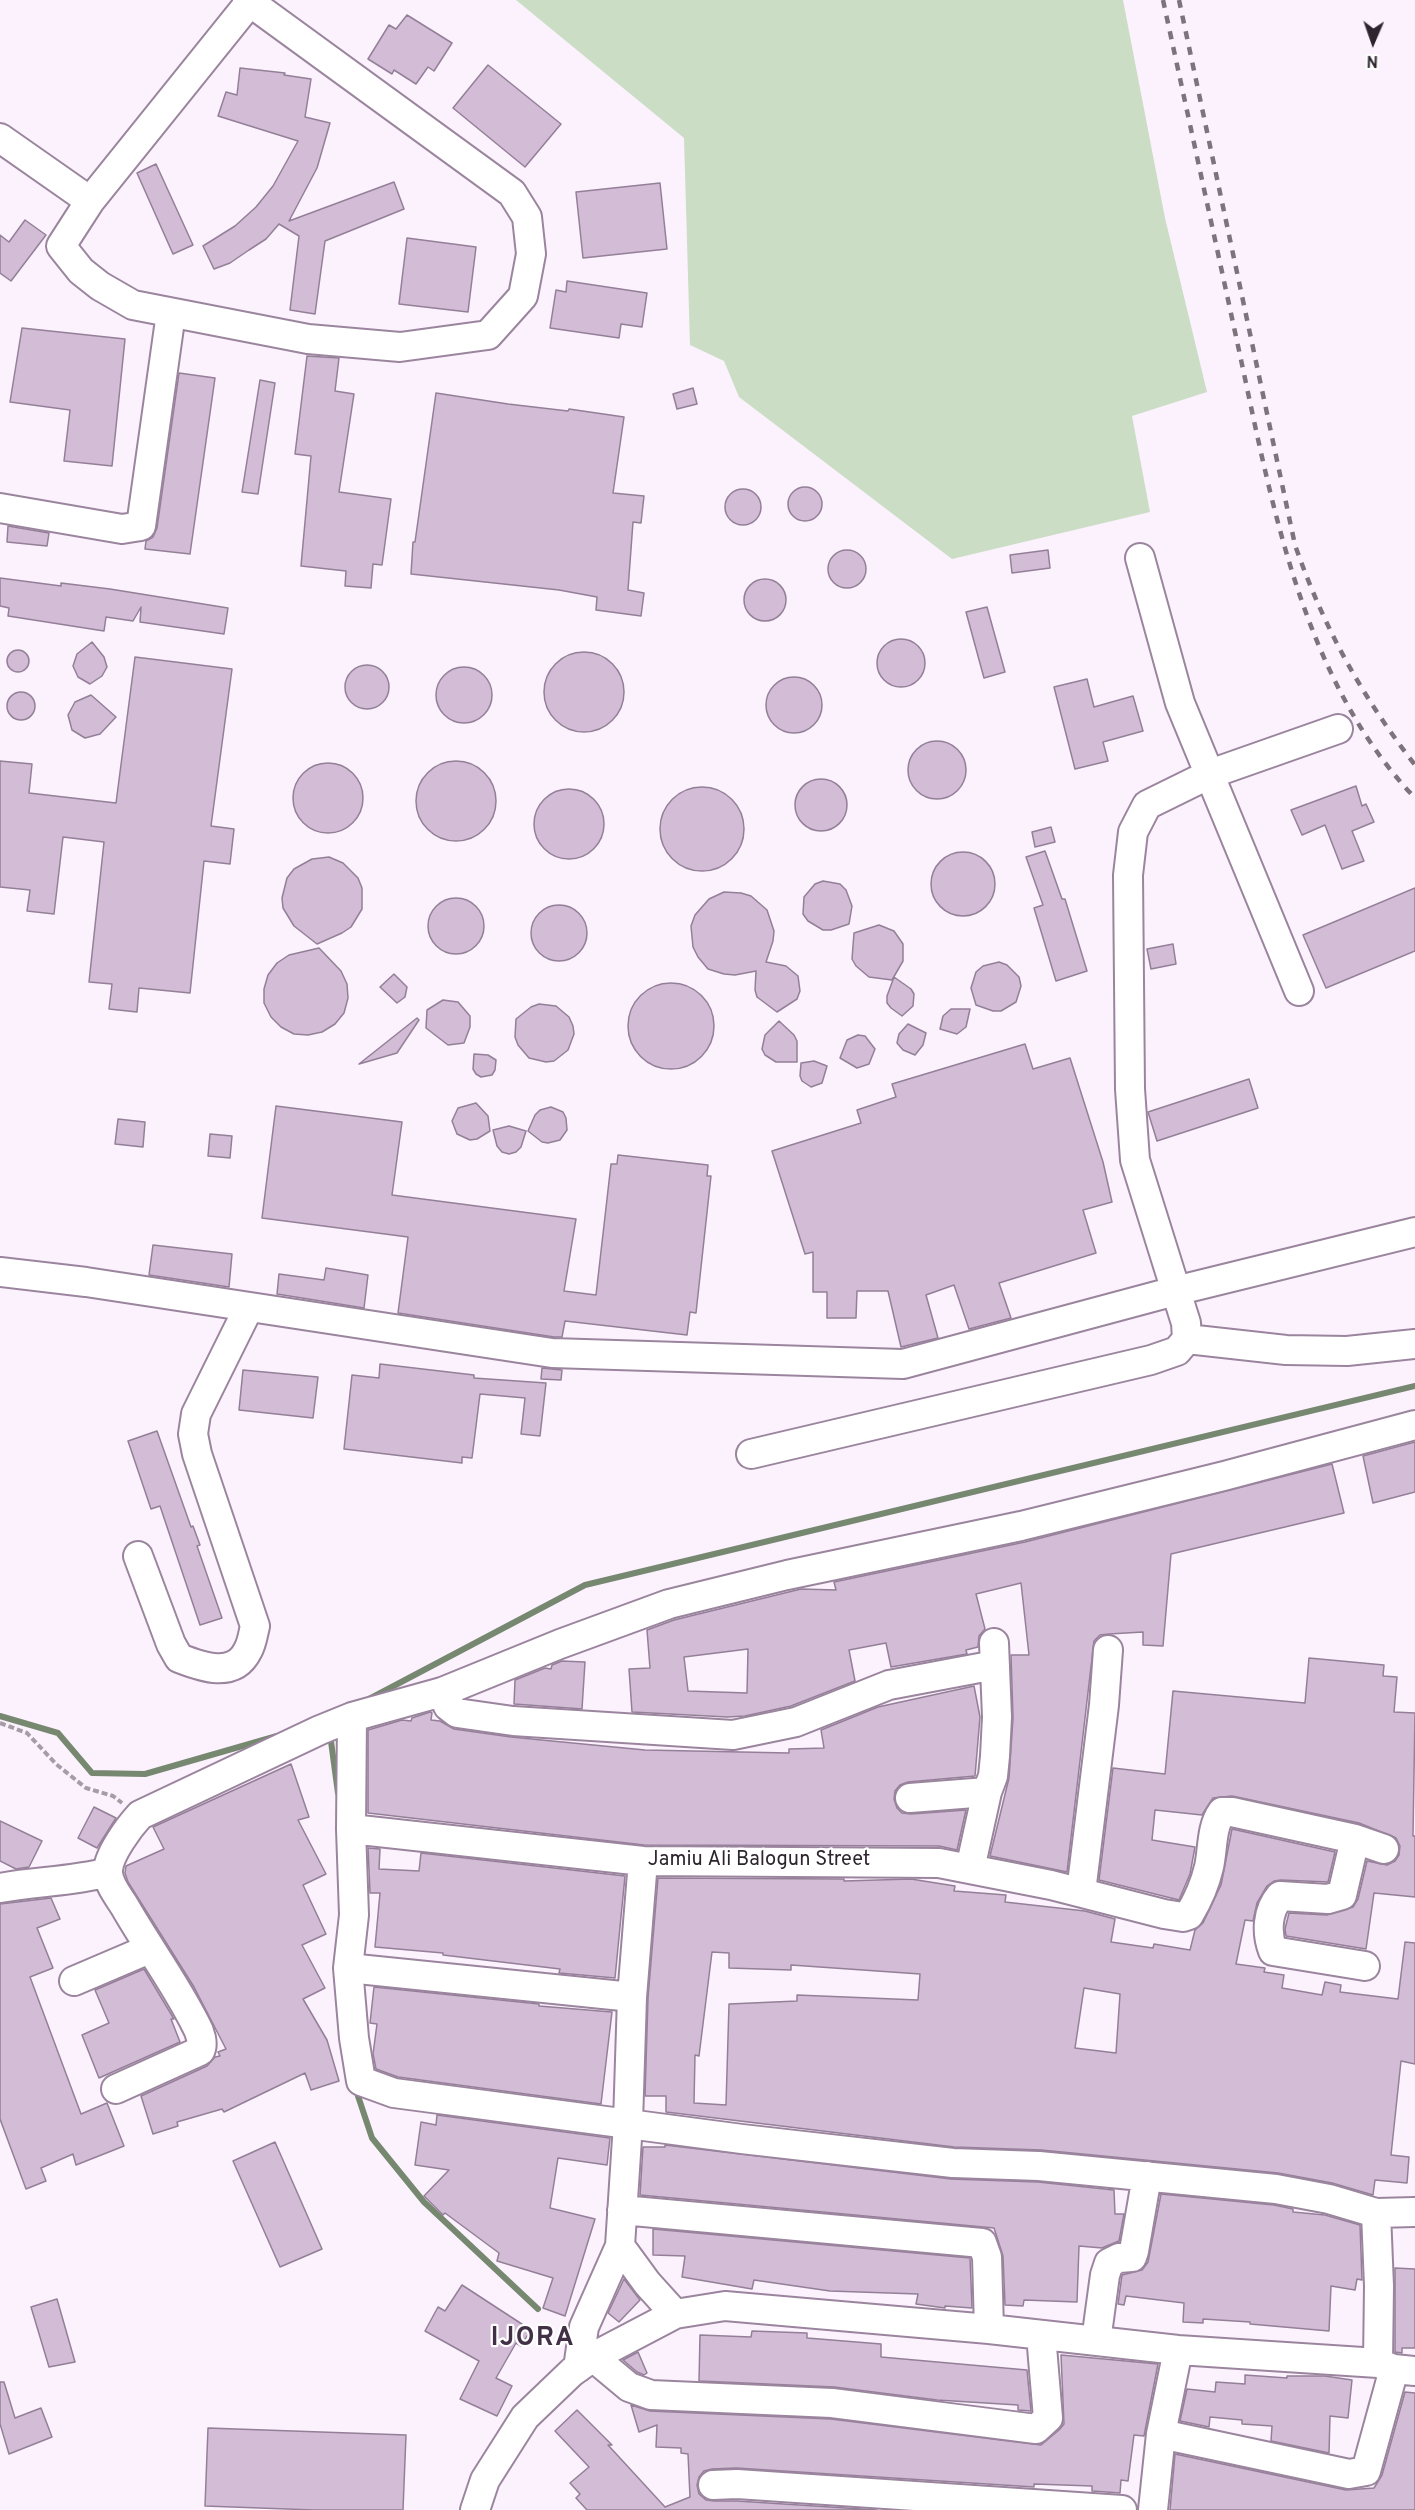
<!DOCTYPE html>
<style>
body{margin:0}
#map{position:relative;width:1415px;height:2510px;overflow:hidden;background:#fcf2fd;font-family:Overpass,sans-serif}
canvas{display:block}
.north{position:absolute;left:1343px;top:12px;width:60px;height:60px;-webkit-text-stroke:4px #fff;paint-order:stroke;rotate:182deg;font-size:16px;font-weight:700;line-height:24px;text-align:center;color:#2d242e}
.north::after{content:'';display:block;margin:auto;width:21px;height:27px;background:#2d242e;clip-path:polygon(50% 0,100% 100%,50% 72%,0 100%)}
</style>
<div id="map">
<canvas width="1415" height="2510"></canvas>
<div class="north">N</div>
</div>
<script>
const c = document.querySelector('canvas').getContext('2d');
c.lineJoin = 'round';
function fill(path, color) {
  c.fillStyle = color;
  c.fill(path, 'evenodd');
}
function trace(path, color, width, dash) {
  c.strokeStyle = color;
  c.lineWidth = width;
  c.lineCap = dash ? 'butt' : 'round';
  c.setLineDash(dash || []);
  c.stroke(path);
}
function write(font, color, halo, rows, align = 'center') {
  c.font = font + ' Overpass,sans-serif';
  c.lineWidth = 4.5;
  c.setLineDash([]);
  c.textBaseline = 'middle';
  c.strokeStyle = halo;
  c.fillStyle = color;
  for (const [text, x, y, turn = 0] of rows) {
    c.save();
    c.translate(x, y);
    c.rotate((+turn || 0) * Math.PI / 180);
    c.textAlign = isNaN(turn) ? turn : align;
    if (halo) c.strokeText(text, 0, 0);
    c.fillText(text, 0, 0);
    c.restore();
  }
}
const green = new Path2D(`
 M516,0H1123L1165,218L1207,392L1132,416L1150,512L952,559L739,397L724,361L690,345L684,138Z`);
const stream = new Path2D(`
 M369,1699L585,1585L1415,1386
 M0,1716L58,1733L92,1773L145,1774L277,1736
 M330,1734L338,1793
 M356,2090L372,2138L424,2202L538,2309`);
const building = new Path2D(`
 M407,15L452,43L434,71L428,67L416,84L394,70L392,74L368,59L389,25L396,29Z
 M488,65L561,124L525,167L453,108Z
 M240,68L285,73L284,75L311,79L305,117L330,123L317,168L289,221L394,182L404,209L325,241L315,314L290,310L299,236L279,224L266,239L249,250L230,263L214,269L203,246L235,226L256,207L273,186L298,141L218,116L226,92L237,95Z
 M156,164L193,245L173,254L137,173Z
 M660,183L667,249L583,258L576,192Z
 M25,220L46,235L11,281L0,273V235L9,242Z
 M407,238L476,247L468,312L399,304Z
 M567,281L647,293L642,327L621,324L619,338L550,328L556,290L566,292Z
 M22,328L125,339L112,466L64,461L70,410L10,402Z
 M307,356L339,358L335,391L354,394L339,492L391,499L382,565L373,564L371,588L345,586L346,571L301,566L311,456L295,454Z
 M179,373L215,378L190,554L145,549L146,541L153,537L157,528Z
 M260,380L275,383L258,494L242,492Z
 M693,388L697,404L677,409L673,394Z
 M436,393L508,404L568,411L569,409L624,417L613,493L644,496L641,523L633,522L628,590L644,593L641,616L596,610L597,597L559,590L411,574L413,542H415Z
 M788 504a17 17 0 1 1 34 0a17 17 0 1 1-34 0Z
 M725 507a18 18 0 1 1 36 0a18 18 0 1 1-36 0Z
 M8,526L49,533L47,546L7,542Z
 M828 569a19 19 0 1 1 38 0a19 19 0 1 1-38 0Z
 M1048,550L1050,568L1012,573L1010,555Z
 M0,578L61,586V583L110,589L228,608L224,634L140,622L141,607L133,621L106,617L104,631L8,616L9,608L0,606Z
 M744 600a21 21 0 1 1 42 0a21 21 0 1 1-42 0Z
 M987,607L1005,672L984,678L966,612Z
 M877 663a24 24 0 1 1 48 0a24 24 0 1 1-48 0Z
 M92,642L104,657L107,667L102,676L90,684L78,677L73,666L77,654Z
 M7 661a11 11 0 1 1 22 0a11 11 0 1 1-22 0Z
 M544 692a40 40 0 1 1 80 0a40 40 0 1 1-80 0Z
 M135,657L232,669L211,826L234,829L230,864L204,861L190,993L139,988L137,1012L109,1009L112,984L89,982L104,842L63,837L54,914L27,911L30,890L0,887V761L32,764L29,793L116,803Z
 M345 687a22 22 0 1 1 44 0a22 22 0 1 1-44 0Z
 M436 695a28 28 0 1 1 56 0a28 28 0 1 1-56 0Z
 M766 705a28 28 0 1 1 56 0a28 28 0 1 1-56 0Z
 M1087,679L1094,707L1133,696L1143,731L1103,742L1108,761L1075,769L1054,687Z
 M7 706a14 14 0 1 1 28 0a14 14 0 1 1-28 0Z
 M91,695L116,717L100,734L85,738L72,730L68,715L75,702Z
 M908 770a29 29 0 1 1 58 0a29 29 0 1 1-58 0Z
 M416 801a40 40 0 1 1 80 0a40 40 0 1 1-80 0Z
 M293 798a35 35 0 1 1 70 0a35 35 0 1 1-70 0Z
 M795 805a26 26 0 1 1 52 0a26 26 0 1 1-52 0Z
 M1356,786L1362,806L1366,804L1374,822L1352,831L1364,861L1342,869L1325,825L1302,835L1291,810Z
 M660 829a42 42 0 1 1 84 0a42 42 0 1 1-84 0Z
 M534 824a35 35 0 1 1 70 0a35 35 0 1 1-70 0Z
 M1051,827L1055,842L1035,847L1032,832Z
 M1045,851L1062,899H1065L1087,971L1056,981L1034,908L1043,905L1026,857Z
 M931 884a32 32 0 1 1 64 0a32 32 0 1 1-64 0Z
 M329,857L343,863L358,878L362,888V909L351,927L342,933L317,944L294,926L283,908L282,898L287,878L294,869L312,859Z
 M823,881L840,884L846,890L852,906L849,924L831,930H823L808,921L803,914L804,897L815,884Z
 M1415,888V951L1326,988L1303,935Z
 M724,892L741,893L751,896L767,910L774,931L773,941L766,962L786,966L798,976L800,991L797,999L777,1012L757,997L755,990L756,971L735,975L724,974L708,969L698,957L693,947L691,926L695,915L709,899Z
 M428 926a28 28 0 1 1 56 0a28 28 0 1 1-56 0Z
 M531 933a28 28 0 1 1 56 0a28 28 0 1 1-56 0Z
 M879,925L894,931L903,944V961L892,980L869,977L856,966L852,959L854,933Z
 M1173,944L1176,964L1151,969L1147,949Z
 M319,948L341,971L347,984L348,998L344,1013L335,1024L322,1032L308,1035L294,1034L281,1027L271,1017L264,1003V989L268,975L277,963L289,955Z
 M999,962L1007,965L1019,977L1021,986L1016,1002L1001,1011H993L976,1005L971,988L976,972L983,966Z
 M394,974L407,987L405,997L397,1003L380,987Z
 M894,977L911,989L914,994L913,1006L902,1016L891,1008L887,1003V996Z
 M628 1026a43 43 0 1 1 86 0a43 43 0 1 1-86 0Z
 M443,1000L458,1002L470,1016V1027L464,1043L448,1045L426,1028L427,1010Z
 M539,1004L556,1006L569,1017L573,1026L574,1034L568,1050L554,1061L546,1062L529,1058L518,1045L515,1037L516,1019L531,1007Z
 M951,1009H970L966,1027L957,1034L940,1029L943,1016Z
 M417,1018L419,1020L397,1053L359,1064Z
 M779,1021L794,1035L797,1041V1062H776L765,1055L762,1049L765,1035Z
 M908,1024L926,1033L923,1045L915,1055L903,1050L897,1043L899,1034Z
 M858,1035L865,1036L875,1049L869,1064L857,1068L840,1058L847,1040Z
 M1025,1044L1033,1069L1070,1058L1103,1162L1112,1202L1083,1210L1096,1253L999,1283L1011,1318L969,1329L954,1285L926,1295L938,1338L901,1347L888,1291H857L856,1318H827V1292H813V1252L805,1254L772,1151L861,1123L857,1110L896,1097L892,1084Z
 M474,1054L488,1055L496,1060L495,1070L492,1075L481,1077L476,1074L473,1069Z
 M814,1061L827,1066L822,1083L811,1087L802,1081L800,1076L801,1063Z
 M1249,1079L1258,1108L1157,1141L1148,1112Z
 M476,1103L488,1116L490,1131L477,1139L470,1140L457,1134L452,1121L458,1108Z
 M276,1106L402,1122L392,1195L576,1219L564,1291L596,1295L611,1164H617L618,1155L708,1165L707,1176H711L696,1313L690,1312L687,1335L565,1321L562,1337H554L398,1313L408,1237L262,1218Z
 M551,1107L563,1112L566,1118L567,1130L560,1140L548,1143L542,1142L528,1131L535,1115L540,1110Z
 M118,1119L145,1122L143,1147L115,1144Z
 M509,1126L526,1131L521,1147L516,1152L509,1154L502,1152L497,1146L493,1130Z
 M210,1134L232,1136L230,1158L208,1156Z
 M153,1245L232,1254L229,1287L149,1275Z
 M326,1268L368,1275L364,1308L277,1294L279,1274L324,1280Z
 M380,1364L474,1375V1378L546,1383L540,1436L521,1434L525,1398L480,1394L472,1458L462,1457V1463L344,1449L352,1375L379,1378Z
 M542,1368L562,1370L561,1380L541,1379Z
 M243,1370L318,1377L313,1418L239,1410Z
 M157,1431L191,1527L193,1526L200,1545L197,1546L222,1618L200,1625L160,1506L151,1509L128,1441Z
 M1415,1442V1492L1373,1503L1363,1456Z
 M1332,1464L1344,1513L1171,1554L1163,1646L1143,1645V1632L1109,1634L1100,1635L1094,1641L1067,1872L990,1856L1009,1778L1013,1718L1011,1655H1029L1021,1583L976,1594L985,1629L979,1636L978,1647L966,1650L967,1654L891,1667L886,1643L849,1650L855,1681L791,1706L745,1716L727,1717L632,1712L629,1669L650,1668L647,1630L674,1620L801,1589L836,1590L834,1582L1025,1542ZM748,1649L747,1693L688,1691L684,1657Z
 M1309,1658L1384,1665L1383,1676L1397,1677L1394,1712L1415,1713L1413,1836H1415V1897L1374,1893L1366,1949L1286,1936L1285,1929L1289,1913L1327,1915L1353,1907L1358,1899L1367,1861L1387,1865L1395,1861L1399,1855L1400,1846L1396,1838L1359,1823L1232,1796L1213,1798L1202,1815L1155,1810L1152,1840L1195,1847L1190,1874L1179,1900L1099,1880L1113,1768L1165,1774L1173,1691L1305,1703Z
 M562,1661L585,1662L582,1709L514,1704L515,1680L545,1668L551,1669L552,1665Z
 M974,1686L980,1717L975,1776L908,1782L900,1785L895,1791L894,1799L897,1808L902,1813L911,1814L966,1810L957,1850L939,1846L644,1845L368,1813V1730L402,1720L411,1721L412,1718L430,1712L432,1713L431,1720L440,1721L454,1729L511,1737L645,1750L789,1753V1749L824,1748L821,1730L878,1707Z
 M291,1764L309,1817L298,1820L326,1874L303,1885L326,1934L302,1945L325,1988L303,1999L327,2040L339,2081L311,2090L305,2073L224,2112L222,2109L177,2122L178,2126L153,2134L141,2096L207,2066L215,2057L220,2056L218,2052L226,2049L194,1987L128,1882L125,1873L126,1866L164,1849L153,1827Z
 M94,1807L116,1818L97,1848L78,1838Z
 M0,1821L42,1841L29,1867L16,1869L0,1861Z
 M1232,1829L1335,1852L1328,1882L1281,1880L1274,1881L1267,1886L1257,1903L1253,1921L1245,1920L1236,1964L1265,1968L1264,1972L1284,1975L1282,1988L1322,1995L1325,1982L1341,1985L1340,1992L1398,1999L1405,1942L1415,1943V2064L1401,2061L1391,2155L1409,2157L1407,2183L1375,2180L1373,2195L1332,2183L1278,2173L1041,2150L954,2147L666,2112V2096H645L648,1998L658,1878L844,1879V1881L911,1879L955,1886L954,1891L1006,1895L1005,1902L1085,1911L1115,1919L1111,1942L1153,1948L1154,1944L1190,1950L1195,1930L1203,1923L1221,1885ZM712,1952L729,1953V1968L791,1970V1965L920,1974L918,2000L797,1995V2001L729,2004L726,2105L694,2103L695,2055L699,2056ZM1084,1988L1120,1994L1116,2053L1075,2048Z
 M368,1848L380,1849L379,1869L419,1871L421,1853L625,1876L615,1978L559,1973L560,1969L443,1955V1953L375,1947L380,1893H370Z
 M51,1898L60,1919L37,1928L53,1968L30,1977L81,2114L107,2103L124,2146L76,2165L73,2154L41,2168L46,2181L26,2189L0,2119V1904Z
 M144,1969L174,2019H171L180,2042L99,2078L82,2035L109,2023L95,1990Z
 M374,1987L539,2004V2006L612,2012L601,2104L398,2077L376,2069L373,2054L377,2024L370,2023Z
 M437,2115L610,2138L607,2165L558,2158L550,2208L595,2219L565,2316L543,2308L553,2278L497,2261L499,2253L445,2213L443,2215L424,2196L449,2170L415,2165L421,2122L436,2125Z
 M275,2142L322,2249L280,2267L233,2161Z
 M665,2145L951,2179L1038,2182L1114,2190L1115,2214H1124L1119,2241L1102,2248L1079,2246L1077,2302L1024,2300L1023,2306L1005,2305L1003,2256L994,2228L640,2195L643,2147H665Z
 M1161,2194L1274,2205L1293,2209V2212L1325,2215L1360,2225L1362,2280L1357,2279L1355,2290L1331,2286L1329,2331L1250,2324V2322L1203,2319V2323L1183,2322L1184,2303L1126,2296L1124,2305L1118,2304L1122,2275L1142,2270L1148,2262Z
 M653,2229L970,2258L972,2308L945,2306V2308L916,2304L918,2294L830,2291L754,2280L752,2289L682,2277L685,2256L653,2255Z
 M1395,2268L1415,2269V2348H1402V2353L1395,2352Z
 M624,2279L640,2300L619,2322L608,2313Z
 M462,2285L531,2330L521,2346L516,2343L496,2378L512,2386L497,2416L460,2399L479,2361L425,2331L438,2307L445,2311Z
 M57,2299L75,2362L49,2367L31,2307Z
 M752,2331L807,2333V2338L881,2344V2357L1027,2370L1031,2411L1018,2410V2405L937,2400L834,2387L699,2381L700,2335L751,2337Z
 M638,2352L647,2373L644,2375L637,2372L623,2360Z
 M1061,2355L1158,2364L1144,2436L1134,2435L1128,2481L1121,2480L1120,2493L1092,2491V2486L1034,2484V2487L736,2468L712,2469L704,2471L699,2477L697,2485L699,2494L706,2500L714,2501H737L877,2510H587L576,2498L580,2494L570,2483L589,2467L555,2431L577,2410L612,2445H608L665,2507L690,2497L688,2454L681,2453V2448L656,2447L657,2425L639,2432L631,2405L650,2411L831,2419L1041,2445L1059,2430L1064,2424Z
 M1245,2375L1287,2378V2376H1325L1352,2380L1348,2418L1330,2416L1329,2453L1271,2441L1272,2426L1242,2424V2420L1210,2417L1209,2427L1180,2421L1187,2389L1215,2392L1216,2382L1245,2384Z
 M0,2382H4L15,2418L41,2408L52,2437L9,2454L0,2424Z
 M1405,2392L1415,2393V2510H1170L1175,2454L1346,2490L1374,2488L1382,2475Z
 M208,2428L406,2435L403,2510H314L205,2506Z`);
const path = new Path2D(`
 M0,1723L27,1733L56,1764L86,1788L113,1796L122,1803`);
const minor = new Path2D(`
 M247,0L512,193L527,217L531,254L523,296L488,335L400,347L308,339L133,305L100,286L81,271L61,246L90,201L250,2
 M0,138L90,201
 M0,508L122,529L141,526L171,313
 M1140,558L1180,703L1299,991
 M0,1272L86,1282L552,1353L903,1364L1175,1291L1415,1232
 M1187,1339L1286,1350L1347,1351L1415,1344
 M751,1454L1151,1360L1177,1351L1187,1339L1186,1323L1135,1160L1130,1089L1128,875L1133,832L1147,805L1210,774L1338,729
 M138,1556L171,1644L179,1658C202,1667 234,1679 248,1650C252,1643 253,1634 255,1626L197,1454L193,1434L196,1414L249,1307
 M442,1692L448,1706L457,1713L513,1721L733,1735L796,1722L889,1685L995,1665
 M352,1717L351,1829L354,1915L348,1968L354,2038L361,2081L394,2093L742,2139L953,2163L1039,2166L1276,2189L1329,2199L1376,2213L1415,2212
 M910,1798L987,1792
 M351,1829L643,1861L939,1863L1051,1885L1164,1914L1183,1917L1189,1915C1198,1900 1205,1884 1209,1867C1213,1849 1211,1827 1222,1812H1232L1355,1839L1384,1849
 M1355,1839L1342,1895L1328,1899L1280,1896C1267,1911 1266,1933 1273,1951L1365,1966
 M970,1869L987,1792L993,1776L995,1756L997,1717L994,1643
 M0,1888C36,1881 72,1882 108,1872
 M1081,1892L1104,1705L1108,1650
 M348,1968L632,1997
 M74,1981L149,1949
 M116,2089L200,2051C204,2044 200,2032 196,2025C176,1985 148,1947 125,1907C119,1897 107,1883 108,1870C109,1854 129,1827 140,1815L320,1730L352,1717L442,1692L560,1644L669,1604L787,1575L1021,1526L1224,1476L1415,1425
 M622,2210L982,2243L987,2257L989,2329
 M1376,2213L1379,2286L1378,2363
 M620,2246L647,2283L675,2314
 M1096,2341L1105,2275L1109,2263L1119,2258L1132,2257L1134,2251L1147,2176
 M593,2357L629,2387L651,2395L832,2403L1036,2429L1048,2418L1041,2335
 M578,2368L584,2327L620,2246L628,2123L632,1997L643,1861
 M1161,2434L1349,2474L1366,2471L1394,2369
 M713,2485L737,2484L1122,2510
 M475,2510L485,2480L525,2417L572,2372L593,2357L675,2314L725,2306L989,2329L1178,2350L1378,2363L1394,2369L1415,2371
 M1153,2510L1161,2434L1178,2350`);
const rail = new Path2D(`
 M1163,0C1187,111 1211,221 1235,332C1270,491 1298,675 1415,798
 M1179,0L1295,545C1324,628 1361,695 1415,765`);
const streetNames = [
 ["Jamiu Ali Balogun Street",759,1861]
];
const districtNames = [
 ["IJORA",533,2340]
];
fill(green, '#cbddc5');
trace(stream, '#778871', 6);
fill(building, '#d2bcd6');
trace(building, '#947f98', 1.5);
trace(minor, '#9b859e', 32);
trace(path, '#a59ca6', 4, [6, 3]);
trace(minor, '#fff', 28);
trace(rail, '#7c737d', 4.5, [8, 8]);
write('20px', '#2d242e', '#fff', streetNames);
c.letterSpacing = '1.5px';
write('bold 26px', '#423046', '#fff', districtNames);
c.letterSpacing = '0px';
</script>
